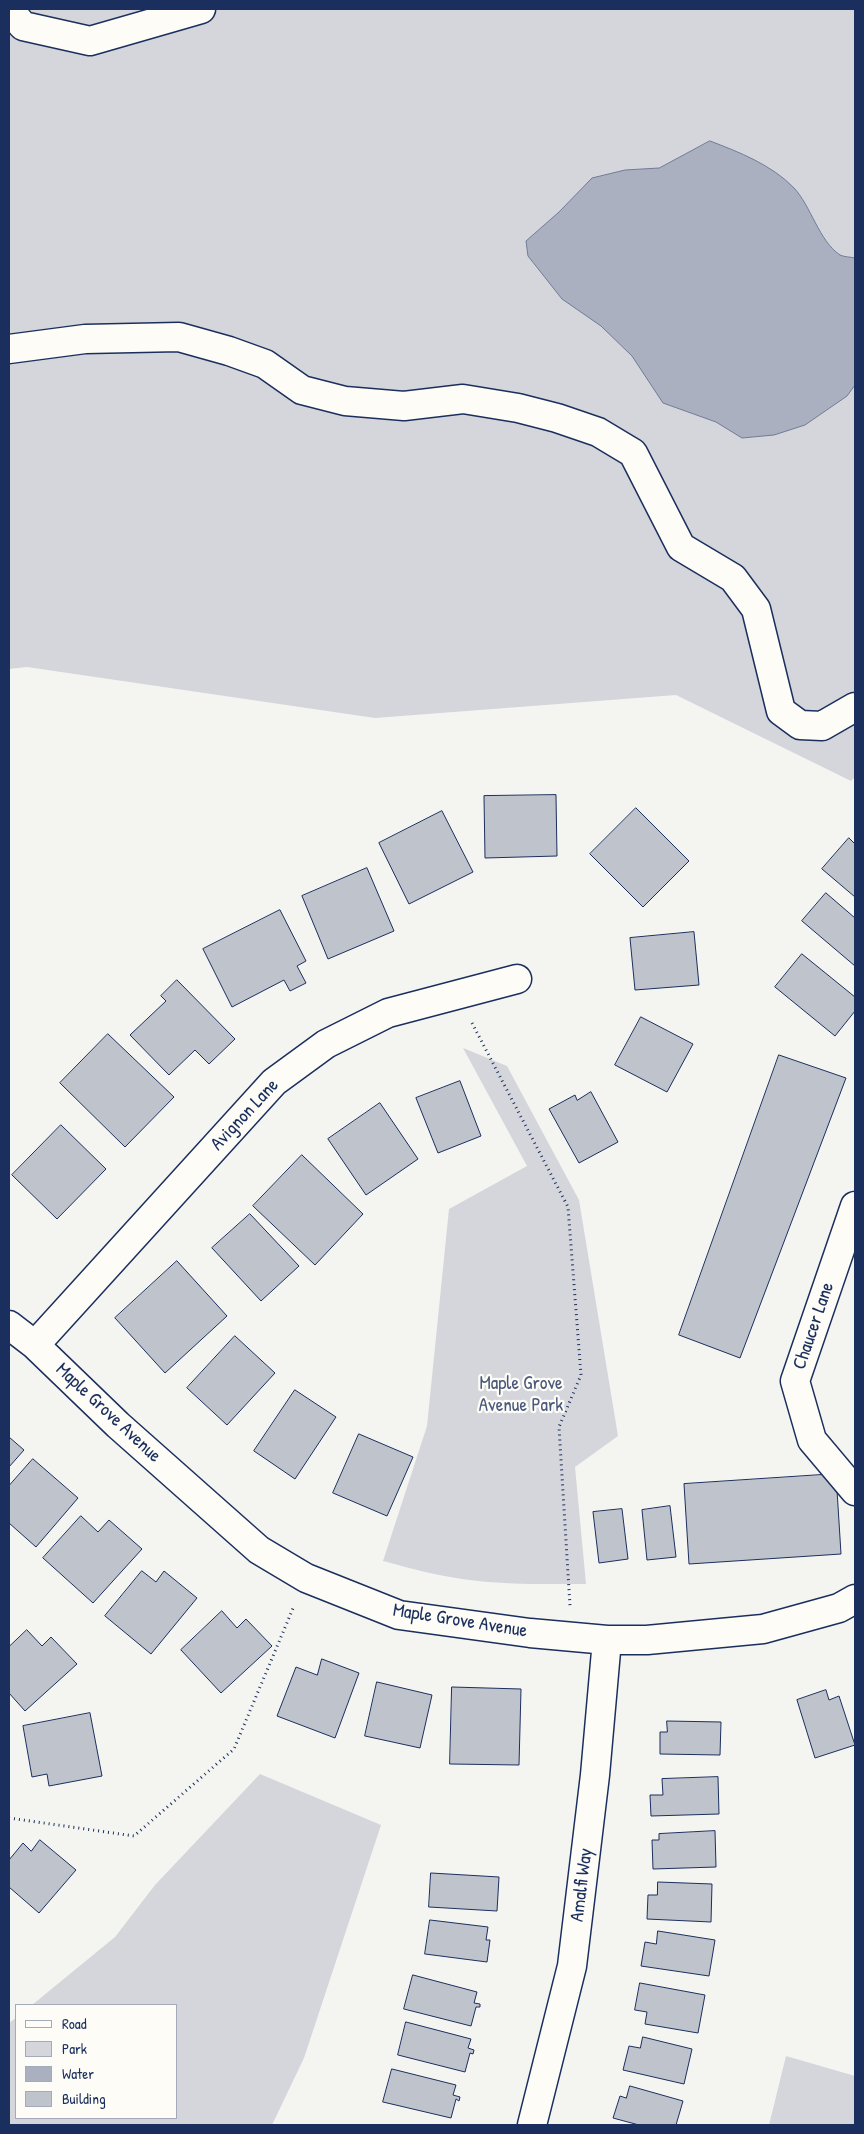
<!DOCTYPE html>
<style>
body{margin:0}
#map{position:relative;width:864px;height:2134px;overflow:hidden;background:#f4f4f1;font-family:"Patrick Hand",sans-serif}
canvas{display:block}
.frame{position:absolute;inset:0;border:10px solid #1b2f5e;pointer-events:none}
.legend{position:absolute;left:15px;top:2004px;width:162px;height:115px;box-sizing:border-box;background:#fdfcf7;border:1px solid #a3aaba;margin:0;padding:6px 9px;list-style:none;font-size:15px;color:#1b2f5e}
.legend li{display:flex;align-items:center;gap:10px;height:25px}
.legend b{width:25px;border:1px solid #a3aaba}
</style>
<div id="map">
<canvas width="864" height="2134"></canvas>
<div class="frame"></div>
<ul class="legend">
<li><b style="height:6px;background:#fdfcf7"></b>Road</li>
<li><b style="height:14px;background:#d4d6db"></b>Park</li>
<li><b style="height:14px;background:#aab0bf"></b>Water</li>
<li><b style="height:14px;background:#bfc3cc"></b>Building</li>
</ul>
</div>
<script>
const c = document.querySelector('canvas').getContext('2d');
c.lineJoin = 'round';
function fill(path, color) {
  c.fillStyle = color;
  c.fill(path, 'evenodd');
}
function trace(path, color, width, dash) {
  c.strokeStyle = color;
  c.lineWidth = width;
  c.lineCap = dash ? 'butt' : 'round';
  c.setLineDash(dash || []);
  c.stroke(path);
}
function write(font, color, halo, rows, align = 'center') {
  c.font = font + ' "Patrick Hand",sans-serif';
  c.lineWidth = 4.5;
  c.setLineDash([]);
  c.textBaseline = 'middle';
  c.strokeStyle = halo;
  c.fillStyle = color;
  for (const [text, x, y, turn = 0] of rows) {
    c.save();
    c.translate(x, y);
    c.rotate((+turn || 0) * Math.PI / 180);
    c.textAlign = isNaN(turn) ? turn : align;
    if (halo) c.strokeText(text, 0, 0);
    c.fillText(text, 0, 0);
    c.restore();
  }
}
const green = new Path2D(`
 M9,9H855V777L851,781L676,695L375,718L27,667L9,669Z
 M463,1048L507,1066L579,1200L618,1436L575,1467L586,1584C545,1584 503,1585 462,1579C435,1575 409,1568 383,1561L427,1426L449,1209L527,1166Z
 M260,1774L381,1825L304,2058L272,2125H9V2023L16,2018V2118H176V2005H32L115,1937L155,1885Z
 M786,2056L855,2076V2125H769Z`);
const water = new Path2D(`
 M710,141C739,152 772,165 794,188C811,206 819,241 840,255C844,257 851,257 855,258V385L847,396L805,425L774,435L742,438L716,422L663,403L632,356L601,326L562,299L528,256L526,241L559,212L592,178L625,170L659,168Z`);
const building = new Path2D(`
 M556,795L557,856L485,858L484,796Z
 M636,808L689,861L643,907L590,854Z
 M442,811L473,872L409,904L379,843Z
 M849,838L855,844V897L822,869Z
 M367,868L394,931L328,959L302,896Z
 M826,893L855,918V966L802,921Z
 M280,910L306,961L297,966L306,983L290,991L284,980L232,1007L203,949Z
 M694,932L699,985L635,990L630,938Z
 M802,954L855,997V1011L835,1036L775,987Z
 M177,980L235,1039L209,1064L195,1050L169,1075L130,1035L166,1001L161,996Z
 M641,1017L693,1044L667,1092L615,1065Z
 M108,1034L174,1097L125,1147L60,1083Z
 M779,1055L846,1078L740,1358L679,1335Z
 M460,1081L481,1136L438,1153L416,1098Z
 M591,1092L618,1142L579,1163L549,1109L575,1095L577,1100Z
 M380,1103L418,1159L366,1195L328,1139Z
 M61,1125L106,1169L57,1219L12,1175Z
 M302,1155L363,1214L315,1265L253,1206Z
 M250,1214L299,1266L261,1301L212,1248Z
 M177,1261L227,1316L165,1373L115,1318Z
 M235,1336L275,1373L227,1425L187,1388Z
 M295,1390L336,1417L295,1479L254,1451Z
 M359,1434L413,1457L387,1516L333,1493Z
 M9,1437L24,1450L9,1467Z
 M33,1459L78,1498L36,1547L9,1523V1486Z
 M836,1474L841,1554L689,1564L684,1484Z
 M670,1506L676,1557L647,1560L642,1510Z
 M622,1509L628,1559L599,1563L593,1512Z
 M81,1516L98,1532L109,1520L142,1549L93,1603L43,1558Z
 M142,1571L156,1582L164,1571L197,1598L151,1654L105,1616Z
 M222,1611L237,1628L246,1619L272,1646L221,1693L181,1650Z
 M27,1630L42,1646L51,1637L77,1664L25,1711L9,1693V1647Z
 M322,1659L359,1673L335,1738L277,1716L296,1667L317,1675Z
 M377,1682L432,1695L420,1748L365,1736Z
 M452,1687L521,1689L519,1765L450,1764Z
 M826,1690L829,1700L839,1696L855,1745L815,1758L797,1700Z
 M90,1713L102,1776L49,1786L47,1774L32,1777L23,1726Z
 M667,1721L721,1722L720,1755L660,1754V1732H667Z
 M718,1777L719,1814L651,1816L650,1795H663L662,1779Z
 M715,1831L716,1867L653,1869L652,1840H659V1834Z
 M40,1840L76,1870L39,1913L9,1887V1860L23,1843L31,1851Z
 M431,1873L499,1877L497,1911L429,1907Z
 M658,1882L712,1884L711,1922L647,1919L648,1895H657Z
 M430,1920L488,1927L486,1940H490L487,1962L425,1954Z
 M658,1931L715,1940L709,1976L641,1966L645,1942L656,1944Z
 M413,1975L477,1992L474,2003L480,2004V2007H476L471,2026L404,2009Z
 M640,1983L705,1995L698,2033L645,2024L647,2012L635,2010Z
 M406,2022L471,2039L468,2048L474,2050L473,2054L470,2053L465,2072L398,2055Z
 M643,2037L692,2049L684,2084L623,2070L629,2046L640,2048Z
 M392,2069L456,2085L453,2095L460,2097L459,2101L456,2099L451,2118L383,2102Z
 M630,2086L683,2101L676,2125H639L613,2118L620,2096L626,2098Z`);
const path = new Path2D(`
 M472,1023L568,1207L581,1375L559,1427L570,1606
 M9,1818L134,1836L234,1749L294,1606`);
const minor = new Path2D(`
 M9,9L23,26L90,41L201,9
 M9,349L85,339L179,337L229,351L265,364L302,390L345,401L404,406L463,399L518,408L557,418L598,432L633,453L681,547L733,578L756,609L781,711L800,725L822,726L855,707
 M855,1206L795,1381L812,1440L855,1491
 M9,1325L35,1345L118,1425L259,1550L306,1578L399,1615L530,1633L607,1640H647L763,1629L839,1608L855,1599
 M35,1345L274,1082L326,1044L388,1013L517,979
 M532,2125L572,1966L595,1775L607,1640`);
const streetNames = [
 ["Avignon Lane",245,1115,-47],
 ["Chaucer Lane",814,1326,-71],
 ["Maple Grove Avenue",108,1413,43],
 ["Maple Grove Avenue",460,1621,9],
 ["Amalfi Way",582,1885,-83]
];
const parkNames = [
 ["Maple Grove",521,1384],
 ["Avenue Park",521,1406]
];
fill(green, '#d4d6db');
fill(water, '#aab0bf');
trace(water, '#717c98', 1);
fill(building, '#bfc3cc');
trace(building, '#1b2f5e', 1);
trace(minor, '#1b2f5e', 31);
trace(path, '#1b2f5e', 3, [1, 4]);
trace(minor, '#fdfcf7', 28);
write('19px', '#1b2f5e', '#fdfcf7', streetNames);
write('19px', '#49597d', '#fdfcf7', parkNames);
</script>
